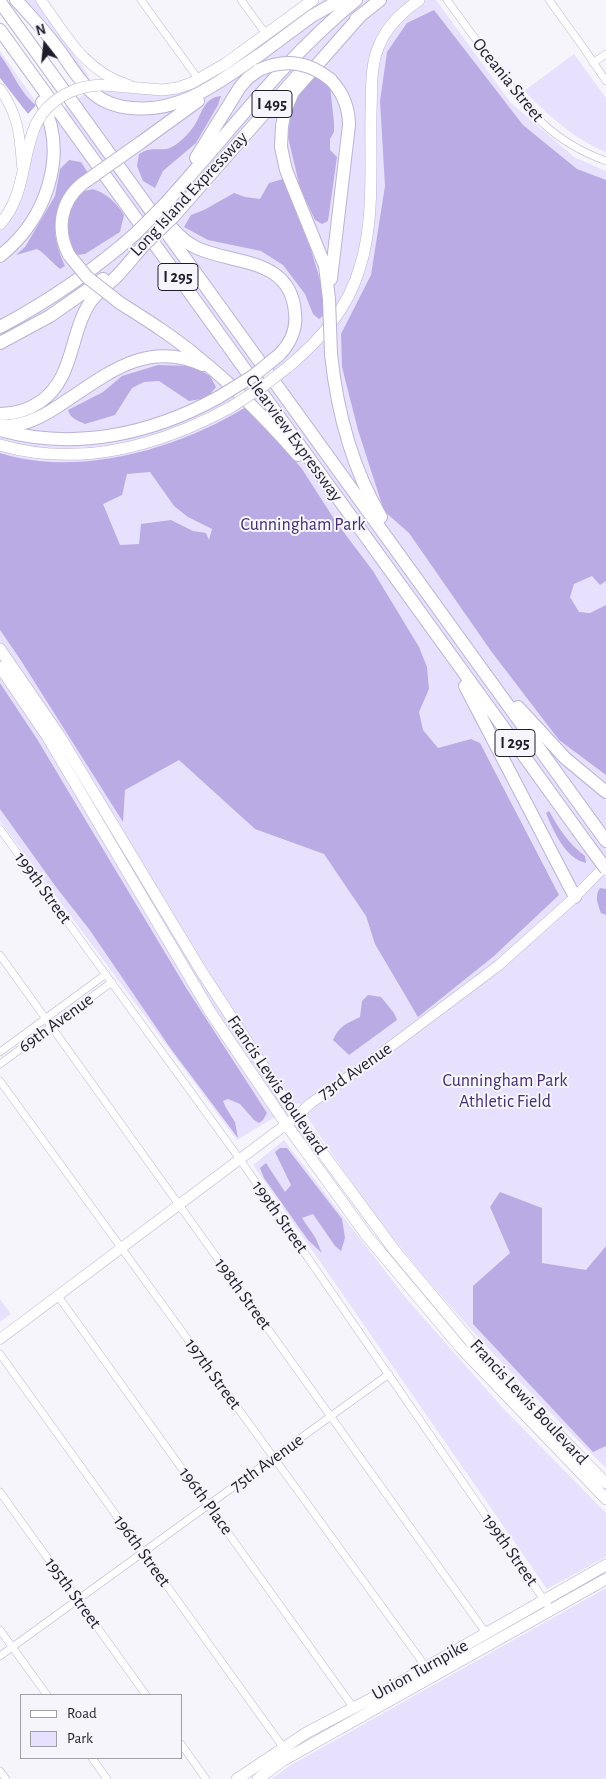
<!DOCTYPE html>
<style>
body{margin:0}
#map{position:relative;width:606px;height:1779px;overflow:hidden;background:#f6f5fc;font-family:"Alegreya Sans",sans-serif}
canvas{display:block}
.legend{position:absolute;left:20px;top:1694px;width:162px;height:65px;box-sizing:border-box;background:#f6f5fc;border:1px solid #a09fa8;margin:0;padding:6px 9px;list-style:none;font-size:15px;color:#201d2a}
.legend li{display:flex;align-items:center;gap:10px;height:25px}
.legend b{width:25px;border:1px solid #a09fa8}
.north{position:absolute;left:20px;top:20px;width:50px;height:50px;-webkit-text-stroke:4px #f6f5fc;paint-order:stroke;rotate:344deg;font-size:14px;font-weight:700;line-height:20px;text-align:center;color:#201d2a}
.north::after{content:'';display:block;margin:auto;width:18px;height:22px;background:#201d2a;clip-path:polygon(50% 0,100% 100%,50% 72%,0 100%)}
</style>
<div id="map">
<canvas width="606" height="1779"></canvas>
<ul class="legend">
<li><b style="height:6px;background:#fff"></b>Road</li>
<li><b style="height:14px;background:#e8e1fd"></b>Park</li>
</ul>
<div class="north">N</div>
</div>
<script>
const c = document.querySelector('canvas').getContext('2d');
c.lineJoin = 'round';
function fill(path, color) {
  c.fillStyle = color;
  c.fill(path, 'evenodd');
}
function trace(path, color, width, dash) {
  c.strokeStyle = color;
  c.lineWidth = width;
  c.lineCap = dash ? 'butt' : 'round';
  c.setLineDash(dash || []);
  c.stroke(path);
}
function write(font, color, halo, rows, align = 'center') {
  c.font = font + ' "Alegreya Sans",sans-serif';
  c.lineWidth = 4;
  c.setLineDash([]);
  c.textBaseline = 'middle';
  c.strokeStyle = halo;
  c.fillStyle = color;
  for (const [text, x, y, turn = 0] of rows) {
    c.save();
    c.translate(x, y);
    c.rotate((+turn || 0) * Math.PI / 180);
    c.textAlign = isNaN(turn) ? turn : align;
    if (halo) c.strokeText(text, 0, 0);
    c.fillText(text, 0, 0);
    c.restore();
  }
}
const green = new Path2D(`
 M26,0H35L89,76H85L52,29Z
 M322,0H436L511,103L574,157L606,171V1468C526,1390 447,1308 378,1219C350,1181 324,1142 298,1103L237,1140L0,821V230L25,186L32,144L43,121L36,105L29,100L0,55V51L37,103L52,115L83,95L85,92L106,90L140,94H175L192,89L229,68Z
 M574,54L606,98V152C572,138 550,116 524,91Z
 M284,1140L406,1298L502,1407L606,1513V1557L547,1589L253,1165Z
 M0,1299L11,1314L0,1322Z
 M606,1588V1779H271L291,1765Z`);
const forest = new Path2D(`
 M434,10L523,125L577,169L606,180V581L600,585L592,576L574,584L570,597L579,612L590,613L606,605V775L559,740L491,651L409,533L384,511L358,430L342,367L341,334L371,275L385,186L380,101L387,52L407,23Z
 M0,55C12,70 20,93 36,105L28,114L0,78Z
 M312,77L321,79L330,86L334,123V132L330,139V150L337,157L328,221L322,224L315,220L300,188L288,137L291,112L302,88Z
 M221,96L218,105L196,143L163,171L155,188L143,181L137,166L139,154C150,147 153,150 166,149C174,148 186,137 191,130C202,118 201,98 221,96Z
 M69,160L81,162L88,173C81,183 61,206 57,215C51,231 59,252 65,266L60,269C52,263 46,254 37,249L16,255L25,247L55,196L60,169Z
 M283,179L311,250L322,286L324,315L319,319L313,314L305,294L283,265L261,251L208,240L184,227L191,215L204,210L234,193L245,197L260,199L269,183Z
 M93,189C107,194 116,202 124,215L120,232L85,254L76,255L69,245L64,221L73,200L81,192Z
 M158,365L193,366L210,376L216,387L207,398L189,401L159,381L144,382L132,388L115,415L85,424C78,421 70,418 68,410L103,392L122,376Z
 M246,407L274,435L302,469L336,522L373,571L419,647L427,667L429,689L419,712L423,730L438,748L471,739L480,743L559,895L494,956L418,1017L375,944L366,916L324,854L255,829L179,760L125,790L123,822L20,659L0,630V453C78,478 178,449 246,407ZM150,472L174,506L188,517L212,529L209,540L206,533L193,531L171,520L141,524L139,544L120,545L103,504L122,495L127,474Z
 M0,683L37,739L185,986L267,1113L263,1120L259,1123L254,1120L240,1104L228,1099L223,1101L226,1108L235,1122L238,1138L171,1049L89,929L56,887L0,809Z
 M549,811C559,829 569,844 585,856L586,863C565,858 554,832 546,813Z
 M600,888L606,889V915L601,913C598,904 594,897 600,888Z
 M368,995L381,997L394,1013L397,1020L349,1055L333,1040C339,1026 347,1023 360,1017L362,1001Z
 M280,1148H287L342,1219L345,1238L341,1251L335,1246L313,1214L302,1218L315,1237L322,1253L308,1240L264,1178L260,1168L266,1163L285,1192L291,1185L275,1152Z
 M500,1192L542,1208V1263L586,1270L606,1246V1446L593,1452L473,1324V1286L510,1253L490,1207Z`);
const street = new Path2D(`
 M141,0L199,80
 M241,0L266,34
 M447,0C463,22 479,44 495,65C528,111 551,141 606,161
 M549,0L583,47L606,81
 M593,63L606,54
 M0,829L239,1158L551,1610
 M0,955L486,1633
 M0,1052L106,974
 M0,1064L112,982
 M0,1081L426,1667
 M58,1296L353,1707
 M0,1354L283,1747
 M0,1492L146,1695
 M0,1630L47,1695
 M0,1656L389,1374
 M181,1744L206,1779
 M92,1758L107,1779
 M0,1771L6,1779`);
const secondary = new Path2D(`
 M41,0C66,35 85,72 129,85
 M0,89C18,114 20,135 22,166
 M0,1339L296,1117L311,1103L378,1056L499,965L575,897L606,865`);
const primary = new Path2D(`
 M104,85L162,90L177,88L192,83L225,64L313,0
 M0,224C26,195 21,157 36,124
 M288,367C321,339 348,309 360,267C375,220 370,161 371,112C372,91 370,68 378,48C386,27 401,13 419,0
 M0,445C79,468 160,446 231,407
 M0,649L59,735L200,969L296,1117L395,1251L491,1366L606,1483
 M0,667L47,736L211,1013L286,1124L367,1236L460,1347L606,1499
 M237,1779L306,1733L376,1696L606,1565
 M258,1779L282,1761L606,1579`);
const highway = new Path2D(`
 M16,0C30,15 44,30 56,46C68,61 78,81 94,94C105,103 118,107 132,108C182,113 220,81 259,55
 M0,2L606,841
 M356,19L380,0
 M0,30L589,846
 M254,59L312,16L340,0
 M140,143L198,101
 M196,158L240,87L248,78L259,70
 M164,205C227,136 283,59 356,0
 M173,217L297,76
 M170,226C178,235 186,243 197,248C234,265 291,257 295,313C297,329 290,344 279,355
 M69,255C56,230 60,202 82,184
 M0,256C46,220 69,155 42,102
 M331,279L349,125C349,108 343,93 331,80
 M329,299L325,266L286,170L281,147L282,126L285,111L293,92L361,15
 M120,303C147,320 174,337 199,358C235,387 267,420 298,455
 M0,327C49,301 93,271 135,234
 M0,343L50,316L103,279
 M331,354C337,411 352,468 381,517
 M0,414C14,414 28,410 40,402C75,378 69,333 91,301C98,292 108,285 116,277C126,267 134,256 144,245
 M0,426C23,427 42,417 60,405C106,375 146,339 203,365
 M0,430C75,451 152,434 219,397
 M465,686L575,897
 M518,707L565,758L606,792`);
const primaryBridge = new Path2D(`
 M36,124C49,98 76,85 104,85
 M231,407L262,387L288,367`);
const highwayBridge = new Path2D(`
 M259,70C285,58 309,62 331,80
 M82,184L140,143
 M135,234L164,205
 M144,245L173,217
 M69,255L87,277L120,303
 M329,299L331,354
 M219,397L253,376L279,355
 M589,846L606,869`);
const shields = [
 [272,104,40],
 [178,277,40],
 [515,743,40]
];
const shieldNames = [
 ["I 495",272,104],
 ["I 295",178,277],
 ["I 295",515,743]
];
const streetNames = [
 ["Oceania Street",508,80,51],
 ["Long Island Expressway",189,194,-47],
 ["Clearview Expressway",294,438,54],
 ["199th Street",43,888,54],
 ["69th Avenue",56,1023,-36],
 ["73rd Avenue",355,1071,-35],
 ["Francis Lewis Boulevard",277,1085,56],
 ["199th Street",280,1217,55],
 ["198th Street",243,1294,54],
 ["197th Street",213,1374,54],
 ["Francis Lewis Boulevard",529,1402,47],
 ["75th Avenue",267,1463,-36],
 ["196th Place",206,1501,54],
 ["199th Street",510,1550,55],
 ["196th Street",142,1551,54],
 ["195th Street",73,1593,54],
 ["Union Turnpike",420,1670,-29]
];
const parkNames = [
 ["Cunningham Park",303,525],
 ["Cunningham Park",505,1081],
 ["Athletic Field",505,1102]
];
fill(green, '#e8e1fd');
fill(forest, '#bbabe4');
trace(street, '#bbb2d5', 8);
trace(secondary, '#bbb2d5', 11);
trace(primary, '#bbb2d5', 12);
trace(highway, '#bbb2d5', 14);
trace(street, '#fff', 7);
trace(secondary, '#fff', 10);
trace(primary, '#fff', 11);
trace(highway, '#fff', 12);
trace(primaryBridge, '#bbb2d5', 12, []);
trace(highwayBridge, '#bbb2d5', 14, []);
trace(primaryBridge, '#fff', 11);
trace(highwayBridge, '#fff', 12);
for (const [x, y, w] of shields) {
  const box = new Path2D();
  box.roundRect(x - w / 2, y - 13.5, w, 27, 4);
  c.fillStyle = '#f6f5fc';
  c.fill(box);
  trace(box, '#201d2a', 1);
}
write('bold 16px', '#201d2a', null, shieldNames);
write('18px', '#201d2a', '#f6f5fc', streetNames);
write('18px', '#472e72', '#f6f5fc', parkNames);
</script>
